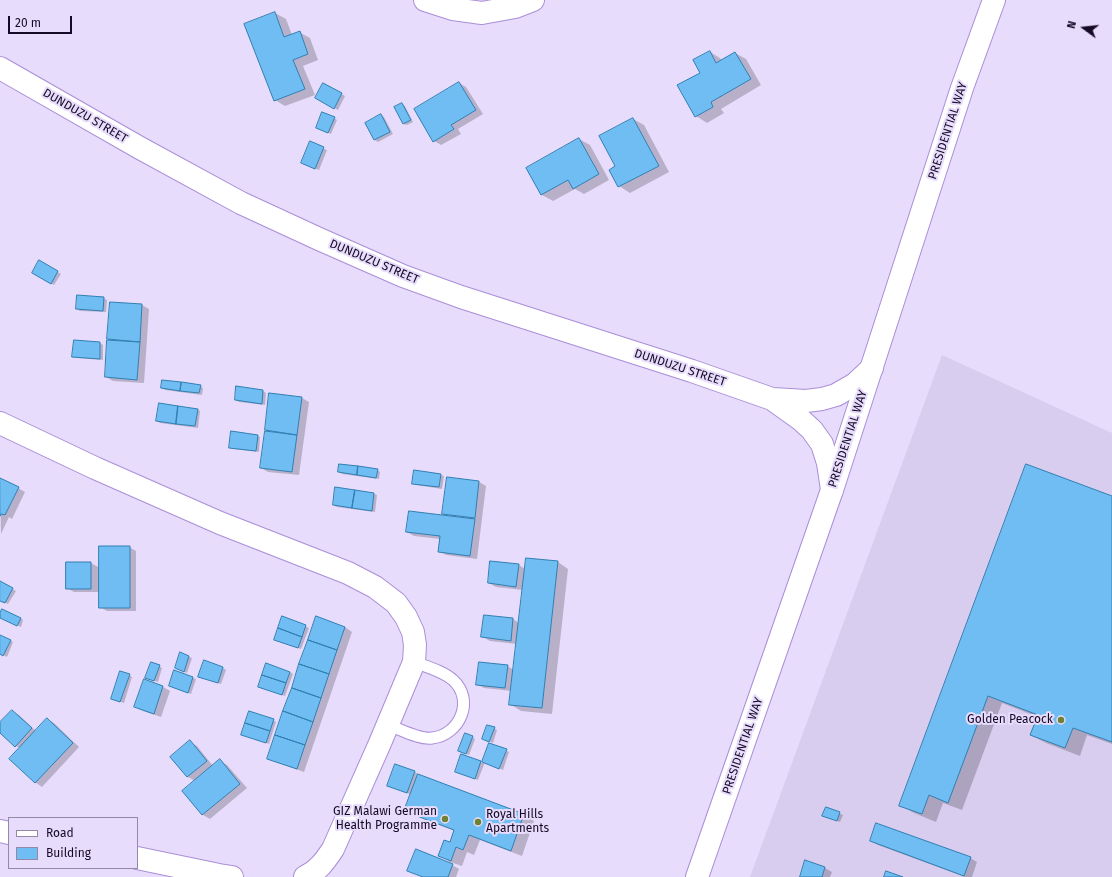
<!DOCTYPE html>
<style>
body{margin:0}
#map{position:relative;width:1112px;height:877px;overflow:hidden;background:#e7dcfb;font-family:"Fira Sans",sans-serif}
canvas{display:block}
.legend{position:absolute;left:8px;top:817px;width:130px;height:52px;box-sizing:border-box;background:#e7dcfb;border:1px solid #9388a5;margin:0;padding:5px 7px;list-style:none;font-size:12px;color:#150a25}
.legend li{display:flex;align-items:center;gap:8px;height:20px}
.legend b{width:20px;border:1px solid #9388a5}
.north{position:absolute;left:1064px;top:8px;width:40px;height:40px;-webkit-text-stroke:3px #e7dcfb;paint-order:stroke;rotate:285deg;font-size:11px;font-weight:700;line-height:16px;text-align:center;color:#150a25}
.north::after{content:'';display:block;margin:auto;width:14px;height:18px;background:#150a25;clip-path:polygon(50% 0,100% 100%,50% 72%,0 100%)}
.scale{position:absolute;left:8px;top:16px;width:64px;height:18px;box-sizing:border-box;border:2px solid #150a25;border-top:0;padding-left:5px;font-size:12px;line-height:14px;white-space:nowrap;color:#150a25;-webkit-text-stroke:3px #e7dcfb;paint-order:stroke}
</style>
<div id="map">
<canvas width="1112" height="877"></canvas>
<ul class="legend">
<li><b style="height:5px;background:#fff"></b>Road</li>
<li><b style="height:11px;background:#70bdf3"></b>Building</li>
</ul>
<div class="north">N</div>
<div class="scale">20 m</div>
</div>
<script>
const c = document.querySelector('canvas').getContext('2d');
c.lineJoin = 'round';
function fill(path, color) {
  c.fillStyle = color;
  c.fill(path, 'evenodd');
}
function trace(path, color, width, dash) {
  c.strokeStyle = color;
  c.lineWidth = width;
  c.lineCap = dash ? 'butt' : 'round';
  c.setLineDash(dash || []);
  c.stroke(path);
}
function write(font, color, halo, rows, align = 'center') {
  c.font = font + ' "Fira Sans",sans-serif';
  c.lineWidth = 4;
  c.setLineDash([]);
  c.textBaseline = 'middle';
  c.strokeStyle = halo;
  c.fillStyle = color;
  for (const [text, x, y, turn = 0] of rows) {
    c.save();
    c.translate(x, y);
    c.rotate((+turn || 0) * Math.PI / 180);
    c.textAlign = isNaN(turn) ? turn : align;
    if (halo) c.strokeText(text, 0, 0);
    c.fillText(text, 0, 0);
    c.restore();
  }
}
const built = new Path2D(`
 M942,355L1112,433V877H750Z`);
const shadow = new Path2D(`
 M275,13L286,19L292,35L299,32L310,38L318,60L303,66L315,95L285,106L275,100Z
 M710,52L720,58L722,61L735,53L746,59L761,85L721,109L724,113L707,123L696,116Z
 M459,83L466,87L483,114L458,129L461,134L441,145L434,141Z
 M324,84L345,96L338,110L316,98Z
 M402,104L405,106L413,122L407,125L404,124Z
 M381,115L384,117L393,134L378,142L375,140L366,124Z
 M334,118L337,120L331,134L320,129Z
 M633,119L644,125L669,172L630,193L619,186L616,167Z
 M579,139L590,145L609,180L584,194L575,189L553,201L542,195L527,168Z
 M310,143L327,150L319,170L305,164Z
 M39,261L61,274L54,285L33,273Z
 M103,298L107,300L106,312L80,311L77,309Z
 M111,303L142,305L149,309L144,383L113,381L106,377Z
 M74,341L100,343L103,345V360L77,358L73,357Z
 M163,381L200,386L203,388L202,395L165,390L162,388Z
 M263,391L266,393L265,405L239,402L236,400Z
 M270,394L302,398L309,402L299,475L268,472L261,468Z
 M197,409L200,411L198,428L160,423L157,421Z
 M257,436L260,437L259,452L233,449L230,447Z
 M377,470L380,472L379,479L342,474L339,472Z
 M440,475L444,476L442,489L416,485L413,484Z
 M448,478L479,482L486,486L477,559L446,555L439,551L440,539L414,536L407,532L443,516Z
 M0,481L18,488L25,492L12,519L9,517L1,534Z
 M336,489L374,494L377,495L375,512L337,507L334,505Z
 M1112,497V744L1087,735L1080,756L1046,743L1031,735L1038,717L1002,703L962,810L943,803L936,822L914,813L900,805Z
 M129,547L136,551V611H107L100,607V592H74L67,588V563H91L100,568Z
 M558,562L568,569L552,714L521,711L510,704L512,691L484,688L477,684L507,666L514,670L517,644L490,641L483,637L513,619L519,623L523,590L496,587L489,583L519,565L525,569Z
 M0,582L16,591L8,604L0,600Z
 M0,615L20,618L23,620L21,627L2,618L0,617Z
 M316,617L345,627L352,632L304,772L276,762L269,758Z
 M305,626L309,628L301,649L275,640Z
 M0,636L13,642L7,657L0,653Z
 M181,654L192,658L187,673L179,670Z
 M159,666L162,668L158,682L146,678Z
 M223,668L226,670L221,684L203,678Z
 M175,671L196,679L191,694L170,686Z
 M290,672L293,674L285,696L262,688Z
 M129,675L132,677L124,703L115,700Z
 M145,680L163,687L170,691L161,717L143,711L136,707Z
 M12,711L19,715L36,731L47,719L54,723L79,747L42,787L35,782L20,748L16,746L0,731V724Z
 M273,720L276,722L269,744L246,736Z
 M494,728L497,730L493,743L486,740Z
 M472,737L475,739L469,755L459,751Z
 M190,742L197,746L213,766L220,761L227,765L247,788L210,819L203,815L184,791L195,781L188,777L171,757Z
 M489,744L509,752L503,770L485,762L478,780L459,773L462,755L482,763Z
 M415,772L418,774L417,775L524,815L534,821L522,856L480,840L474,855L467,852L462,866L450,862L439,855L450,843L455,831L416,816L406,810L412,795L391,787Z
 M826,808L843,815L840,822L827,817Z
 M871,841L970,858L977,862L972,877H965L878,845Z
 M806,861L825,868L832,872L830,877H801Z
 M452,865L459,869L456,877H422L409,870Z`);
const building = new Path2D(`
 M275,12L284,37L300,31L308,54L293,60L305,89L274,101L244,24Z
 M710,51L716,63L735,52L751,79L711,102L713,107L695,117L677,85L700,73L693,60Z
 M459,82L476,110L451,125L454,129L433,142L414,109Z
 M323,83L342,93L334,109L315,98Z
 M402,103L411,120L403,124L394,107Z
 M322,112L335,117L328,133L316,128Z
 M381,114L390,132L374,140L365,123Z
 M633,118L659,166L618,187L609,170L615,166L599,136Z
 M579,138L599,174L573,189L568,180L541,195L526,168Z
 M310,141L324,147L315,169L301,163Z
 M39,260L58,271L51,284L32,273Z
 M77,295L104,297L103,311L76,309Z
 M110,302L142,304L140,342L107,339Z
 M74,340L100,342V359L72,357Z
 M107,340L140,342L137,380L105,377Z
 M162,380L181,382L180,391L161,388Z
 M182,382L201,385L199,393L180,391Z
 M236,386L263,390L262,404L235,400Z
 M269,393L302,397L297,435L265,430Z
 M159,403L178,406L176,424L156,421Z
 M178,406L198,409L195,426L176,424Z
 M231,431L258,435L256,451L229,448Z
 M265,431L297,435L292,472L260,468Z
 M339,464L358,466L357,475L338,472Z
 M1026,464L1112,496V742L1073,728L1065,748L1030,735L1038,715L988,696L948,803L929,795L922,814L899,806Z
 M358,466L378,469L376,478L357,475Z
 M414,470L441,474L439,487L412,484Z
 M447,477L479,481L475,518L442,514Z
 M0,478L19,487L5,515L1,514L0,516Z
 M335,487L355,490L352,508L333,505Z
 M355,490L374,493L372,511L352,508Z
 M409,511L475,519L470,556L438,552L440,536L406,532Z
 M99,546H130V608H99Z
 M526,558L558,561L542,708L509,705Z
 M490,561L519,564L516,587L488,583Z
 M66,562H91V589H66Z
 M0,581L13,588L5,603L0,601Z
 M2,609L21,618L17,626L0,618V613Z
 M484,615L513,618L511,641L481,637Z
 M282,616L306,625L302,637L278,628Z
 M316,616L345,627L337,650L308,640Z
 M278,628L302,637L298,648L274,640Z
 M0,635L11,640L3,656L0,654Z
 M308,640L337,650L329,674L299,664Z
 M180,652L189,656L184,672L175,668Z
 M204,660L223,667L218,683L198,677Z
 M151,662L160,665L154,681L145,678Z
 M479,662L508,665L505,688L476,685Z
 M266,663L290,672L286,683L262,675Z
 M299,664L329,674L321,698L292,688Z
 M174,670L193,677L188,693L169,686Z
 M120,671L130,674L120,702L111,699Z
 M262,675L286,683L282,695L258,687Z
 M144,679L163,686L154,714L134,707Z
 M292,688L321,698L313,722L283,711Z
 M12,710L32,728L15,747L0,733V722Z
 M249,711L274,719L270,731L245,723Z
 M283,711L313,722L305,745L275,735Z
 M47,718L73,743L35,783L9,759Z
 M245,723L270,731L266,743L241,735Z
 M487,725L495,727L489,742L482,739Z
 M465,733L473,736L466,754L458,751Z
 M275,735L305,745L297,769L267,759Z
 M190,740L207,761L187,777L170,757Z
 M489,743L507,749L499,769L482,762Z
 M461,754L481,761L475,779L455,772Z
 M220,759L240,784L202,815L182,791Z
 M395,764L415,771L407,793L387,786Z
 M418,774L524,814L511,851L469,835L463,850L456,847L451,861L438,856L444,840L450,842L454,830L404,811Z
 M826,807L840,812L837,821L822,816Z
 M876,823L971,857L964,876L870,841Z
 M416,849L453,864L448,877H423L407,871Z
 M805,860L825,867L822,877H800Z
 M886,871L903,877H884Z`);
const service = new Path2D(`
 M388,725C400,729 420,740 432,738C460,735 475,700 453,680C443,671 427,667 414,662`);
const minor = new Path2D(`
 M425,0L453,9L482,13L515,7L533,0
 M0,68L140,148L241,203L319,239L403,276L461,297L692,371L772,399L800,419L812,430L822,444L828,463L832,490
 M773,399L806,401L822,399L836,395L855,384L872,368
 M0,423L95,468L220,523L348,573L375,587L396,603L406,617L413,632L415,645L414,662L380,743L333,849C325,861 318,871 305,877
 M0,831L9,833
 M137,858L219,875L232,877`);
const secondary = new Path2D(`
 M697,877L832,490L962,88L994,0`);
const markers = [
 [1061,720,4,"#6f8232"],
 [445,819,4,"#6f8232"],
 [478,822,4,"#6f8232"]
];
const streetNames = [
 ["DUNDUZU STREET",85,116,30],
 ["PRESIDENTIAL WAY",948,131,-72],
 ["DUNDUZU STREET",374,262,23],
 ["DUNDUZU STREET",680,368,18],
 ["PRESIDENTIAL WAY",848,439,-72],
 ["PRESIDENTIAL WAY",743,746,-71]
];
const poiNames = [
 ["Golden Peacock",1053,720],
 ["GIZ Malawi German",437,812],
 ["Health Programme",437,826],
 ["Royal Hills",486,815,"left"],
 ["Apartments",486,829,"left"]
];
fill(built, '#d8cdef');
fill(shadow, '#0003');
fill(building, '#70bdf3');
trace(building, '#307fb2', 1);
trace(service, '#aa8ed8', 13);
trace(minor, '#aa8ed8', 24);
trace(secondary, '#aa8ed8', 24);
trace(service, '#fff', 11);
trace(minor, '#fff', 22);
trace(secondary, '#fff', 22);
for (const [x, y, r, color] of markers) {
  const dot = new Path2D();
  dot.arc(x, y, r, 0, 2 * Math.PI);
  c.fillStyle = color;
  c.fill(dot);
  trace(dot, '#e7dcfb', 1.5);
}
write('12px', '#150a25', '#e7dcfb', streetNames);
write('12px', '#150a25', '#e7dcfb', poiNames, 'right');
</script>
